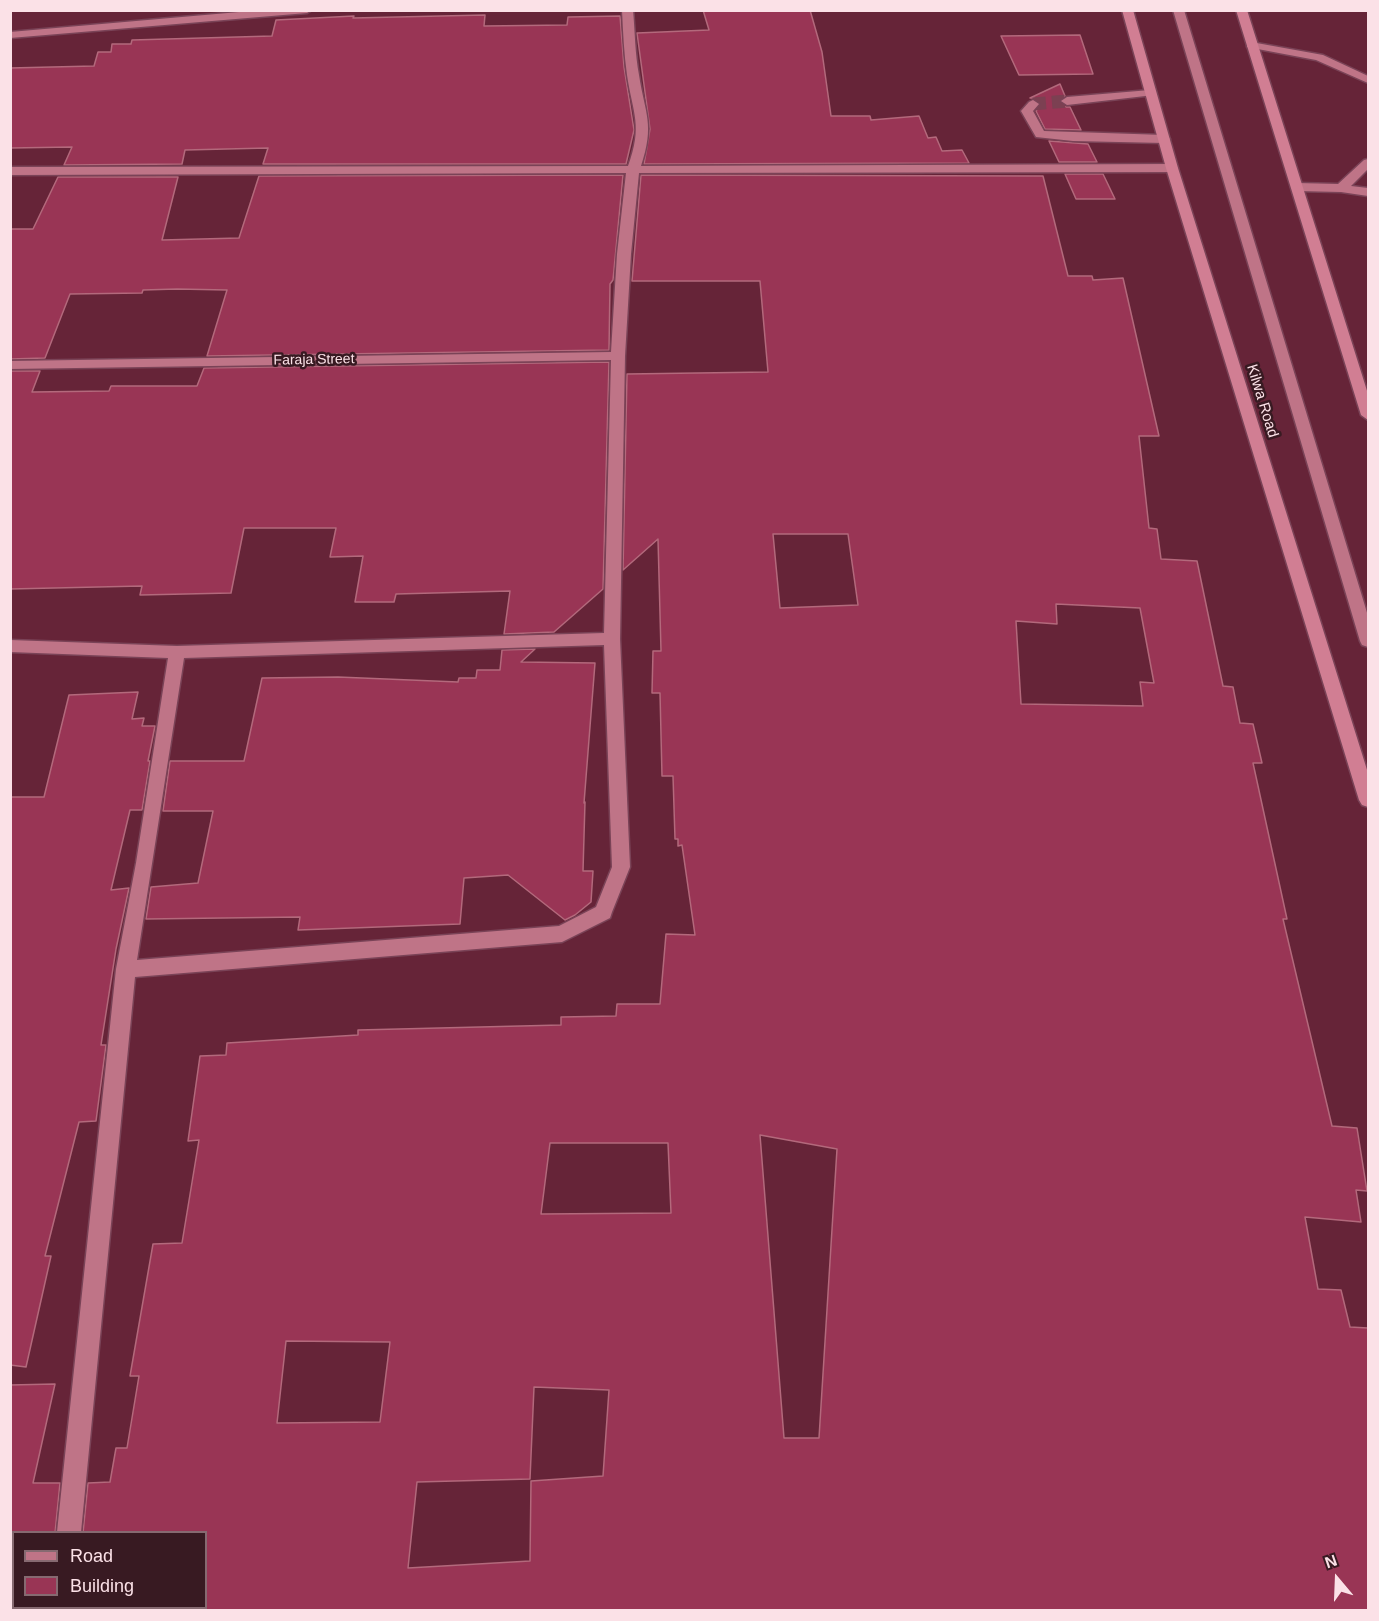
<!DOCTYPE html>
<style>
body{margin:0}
#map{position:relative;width:1379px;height:1621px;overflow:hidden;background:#662438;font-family:Arial,sans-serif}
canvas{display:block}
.frame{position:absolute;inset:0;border:12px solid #fbe1e7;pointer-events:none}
.legend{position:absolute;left:12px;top:1531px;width:195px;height:78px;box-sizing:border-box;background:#381a22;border:2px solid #866a71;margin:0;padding:8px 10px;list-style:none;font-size:18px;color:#fbe1e7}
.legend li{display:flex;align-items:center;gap:12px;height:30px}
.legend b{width:30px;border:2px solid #866a71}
.north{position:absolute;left:1307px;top:1549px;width:60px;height:60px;-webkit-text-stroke:4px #381a22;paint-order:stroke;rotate:341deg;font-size:16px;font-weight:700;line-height:24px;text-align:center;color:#fbe1e7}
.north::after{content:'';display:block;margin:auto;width:21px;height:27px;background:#fbe1e7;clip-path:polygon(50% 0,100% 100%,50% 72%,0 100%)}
</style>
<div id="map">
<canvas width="1379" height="1621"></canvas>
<div class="frame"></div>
<ul class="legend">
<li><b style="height:8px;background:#bf7487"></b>Road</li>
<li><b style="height:16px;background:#993555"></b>Building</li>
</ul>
<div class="north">N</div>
</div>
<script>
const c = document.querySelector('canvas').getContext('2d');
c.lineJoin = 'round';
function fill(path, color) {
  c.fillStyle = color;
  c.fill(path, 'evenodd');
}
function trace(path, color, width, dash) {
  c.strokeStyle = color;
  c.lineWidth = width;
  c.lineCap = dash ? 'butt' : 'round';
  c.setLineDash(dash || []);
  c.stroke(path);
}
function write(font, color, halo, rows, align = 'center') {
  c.font = font + ' Arial,sans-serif';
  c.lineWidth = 5;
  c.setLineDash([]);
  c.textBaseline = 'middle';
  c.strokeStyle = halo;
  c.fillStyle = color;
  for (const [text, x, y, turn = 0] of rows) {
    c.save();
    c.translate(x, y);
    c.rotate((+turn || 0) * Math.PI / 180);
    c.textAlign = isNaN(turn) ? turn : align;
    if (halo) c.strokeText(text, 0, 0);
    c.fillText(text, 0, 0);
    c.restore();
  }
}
const building = new Path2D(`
 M703,10H810L822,52L831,116H870L871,120L919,116L928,138L936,137L942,151L962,150L969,163L644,164L650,129L637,33L709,30Z
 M485,15L484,26L567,25L568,17L620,16L624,67L634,130L626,164H263L268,148L185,150L182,164L64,165L72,147L10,148V68L94,66L98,52H111L112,44H131L132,40L272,36L276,20L354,16L353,18Z
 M1080,35L1093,74L1019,75L1001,36Z
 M1060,84L1065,96L1059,102L1066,107H1070L1081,130L1045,129L1036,111L1041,104L1034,98H1030Z
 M1049,141L1088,144L1097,162H1059Z
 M1065,174H1103L1115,199H1076Z
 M623,175L613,280L610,284L609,350L207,356L227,290L177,289L143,290L142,293L70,294L45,358L10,359V229H33L58,177H178L162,240L239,238L259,176Z
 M641,175L1043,176L1068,276H1092L1093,280L1123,278L1159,436H1139L1149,528L1157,529L1161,559L1197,561L1223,686L1233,687L1240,723L1253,724L1262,763H1253L1287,919H1283L1332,1126L1357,1128L1367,1191L1356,1190L1361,1222L1305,1217L1318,1289L1341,1290L1350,1327L1368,1328V1611H206V1533H83L88,1483L110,1482L116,1448H127L139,1376H130L153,1244L182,1243L199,1140L188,1141L200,1056L226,1055L227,1043L358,1035V1030L561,1025V1017L616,1016L617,1004H660L666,934L695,935L682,845L678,846V839H675L673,776H662L660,693H652L653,651H661L658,539L623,570L627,374L768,372L760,281H632ZM773,534H848L858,605L780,608ZM1056,604L1140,608L1154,683L1140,682L1143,706L1021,704L1016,621L1057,624ZM760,1135L837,1149L819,1438H784ZM550,1143H668L671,1213L541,1214ZM286,1341L390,1342L380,1422L277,1423ZM534,1387L609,1390L603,1476L531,1481L530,1561L408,1568L417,1482L530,1479Z
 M609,362L603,589L554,632L504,634L510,591L396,594L394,602H355L363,556L330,557L336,528H244L231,593L140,595L142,586L10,589V371H40L32,392L109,391L111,386H197L204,368Z
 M535,649L521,662L595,663L584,803L585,802L583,871H593L591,902L575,915L565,920L508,875L464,878L460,924L298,930L300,917L146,919L151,887L198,883L213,811H163L170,761H244L262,678L338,677L458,682L459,678H476L477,670H500L502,650Z
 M138,692L132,719L144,718L142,726H155L148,761H150L142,810H130L111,890L129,888L116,949L101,1045H106L96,1121L79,1122L45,1256H51L26,1367L10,1365V797H44L69,695Z
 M55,1384L33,1483H60L55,1533H10V1385Z`);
const minorTunnel = new Path2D(`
 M1033,104L1067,101`);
const minor = new Path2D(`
 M262,10H312L307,13L10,38V32Z
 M622,10H633C635,32 635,54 639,75C645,114 655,124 641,166L1172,164L1178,168L1172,172L639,173L631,254L625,356L620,639L630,867L612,912L610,918L562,942L135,977L81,1532H57L116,969L136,863L168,658L10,652V640L177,646L604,633L611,360L10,369V361L611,352L617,254L626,173L10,175V167L628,166C643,125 633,115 627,75C624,54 623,32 622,10ZM604,645L612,867L596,907L559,926L137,960L184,658Z
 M1173,10H1184L1368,616V647L1362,645L1360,641Z
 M1251,42L1323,55L1368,76V83L1316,60L1247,47V43Z
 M1150,90L1154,91V95L1067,105L1061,101L1067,97Z
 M1033,100L1039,104L1033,111L1044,131L1164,135L1170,139L1164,143L1073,141L1036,137L1021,111L1029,102Z
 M1368,159V169L1351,186L1368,188V196L1341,192L1297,191L1291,187L1297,183L1338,184L1364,160Z
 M49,1608H74L75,1610H50Z`);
const highway = new Path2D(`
 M1122,10H1133L1178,168L1368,773V807L1362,805L1359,800L1166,168Z
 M1236,10H1247L1368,394V420L1361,415Z`);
const farStreetnames = [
 ["Faraja Street",314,360,-1]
];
const streetNames = [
 ["Kilwa Road",1262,401,73]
];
fill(building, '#993555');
trace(building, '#b3697c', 1.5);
trace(minorTunnel, '#7c4052', 13, [13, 6]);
trace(minor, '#7a4357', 3);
trace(highway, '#7a4357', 3);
fill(minor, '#bf7487');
fill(highway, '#d17e93');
write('14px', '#fbe1e7', '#381a22', farStreetnames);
write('15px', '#fbe1e7', '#381a22', streetNames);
</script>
